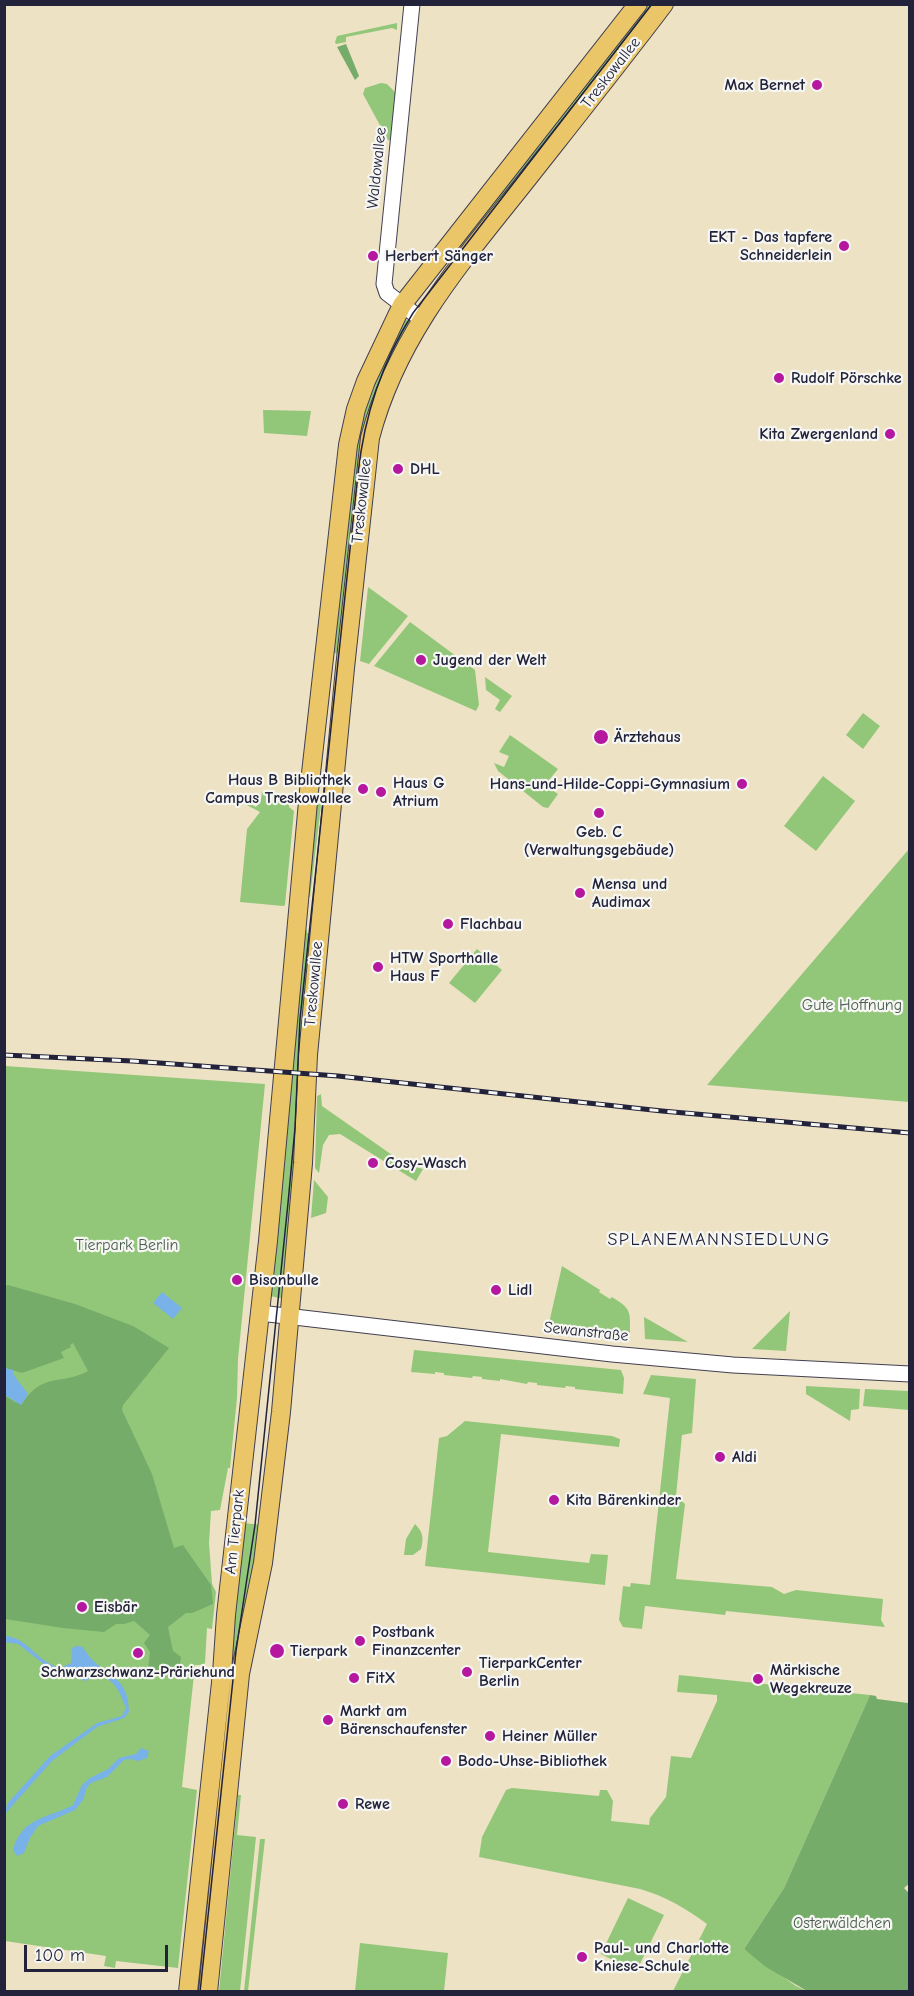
<!DOCTYPE html>
<meta charset="utf-8">
<style>
body{margin:0}
#map{position:relative;width:914px;height:1996px;overflow:hidden;background:#eee2c5;font-family:"Comic Neue",sans-serif}
canvas{display:block}
.frame{position:absolute;inset:0;border:6px solid #22223b;pointer-events:none}
.scale{position:absolute;left:24px;top:1945px;width:144px;height:27px;box-sizing:border-box;border:3px solid #22223b;border-top:0;padding-left:8px;font-size:18px;line-height:21px;white-space:nowrap;color:#22223b;-webkit-text-stroke:4px #f6f6f2;paint-order:stroke}
</style>
<div id="map">
<canvas width="914" height="1996"></canvas>
<div class="frame"></div>
<div class="scale">100 m</div>
</div>
<script>
const c = document.querySelector('canvas').getContext('2d');
c.lineJoin = 'round';
function fill(path, color) {
  c.fillStyle = color;
  c.fill(path, 'evenodd');
}
function trace(path, color, width, dash) {
  c.strokeStyle = color;
  c.lineWidth = width;
  c.lineCap = dash ? 'butt' : 'round';
  c.setLineDash(dash || []);
  c.stroke(path);
}
function write(font, color, halo, rows, align = 'center') {
  c.font = font + ' "Comic Neue",sans-serif';
  c.lineWidth = 4.5;
  c.setLineDash([]);
  c.textBaseline = 'middle';
  c.strokeStyle = halo;
  c.fillStyle = color;
  for (const [text, x, y, turn = 0] of rows) {
    c.save();
    c.translate(x, y);
    c.rotate((+turn || 0) * Math.PI / 180);
    c.textAlign = isNaN(turn) ? turn : align;
    if (halo) c.strokeText(text, 0, 0);
    c.fillText(text, 0, 0);
    c.restore();
  }
}
const green = new Path2D(`
 M644,5H655L465,249L458,244Z
 M397,23V30L392,28L346,37V42L336,44L335,42L337,36Z
 M381,83L387,84L397,94L391,141L388,140L363,94L365,88Z
 M402,317L409,322L391,356L381,381L342,654L333,653L361,410Z
 M263,410L311,411L307,436L264,433Z
 M368,587L408,616L369,664L360,661Z
 M410,622L475,670L479,705L476,711L374,666Z
 M485,677L512,696L500,712L495,709L500,700L486,690Z
 M863,713L880,726L863,749L846,735Z
 M510,735L558,769L545,785L558,794L548,808L543,807L498,771L494,763L504,767L509,756L499,752Z
 M823,776L855,801L816,851L784,826Z
 M262,792L289,801V807L294,811L285,905L283,906L240,902L247,829L260,812L239,801L241,799L256,807L261,799Z
 M313,796L322,797L310,897H308Z
 M909,849V1102L707,1085Z
 M302,930H307V933L311,934L302,1024L298,1165L284,1299L270,1296Z
 M477,949L502,970L475,1003L449,983Z
 M5,1066L265,1084L238,1359L237,1398L230,1468H228L220,1510L211,1511L209,1543L212,1584L216,1592L212,1629L207,1628L205,1663L204,1665H195L182,1787L197,1790L178,1968L116,1961L115,1968L104,1966L106,1956L5,1941Z
 M321,1094L322,1106L405,1164L423,1169L416,1181L340,1134L329,1135L323,1145L319,1173L315,1168L317,1096Z
 M314,1180L328,1197L326,1213L311,1218Z
 M562,1266L600,1290L599,1292L610,1299L612,1297C632,1309 630,1312 630,1333L619,1338L547,1332Z
 M790,1311L786,1351L752,1349Z
 M644,1317L688,1342L645,1339Z
 M414,1350L621,1370L624,1378L623,1394L575,1389V1387L566,1386L565,1388L537,1385V1383L528,1382L527,1384L500,1379V1381L482,1379V1377L473,1376L472,1378L444,1375V1373L435,1372V1374L411,1372Z
 M651,1375L696,1379L692,1433L682,1435L676,1496L685,1504L676,1579L772,1587L784,1594L796,1590L883,1599L881,1620L885,1627L726,1611L725,1615L645,1606L642,1629L623,1627L619,1620L623,1586L630,1587L631,1583L650,1585L670,1398L643,1394Z
 M806,1386L860,1389L859,1409L851,1410L850,1421L806,1394Z
 M865,1389L909,1391V1410L863,1406Z
 M465,1421L612,1436L620,1439L619,1447L501,1434L488,1552L589,1563L591,1554L608,1555L605,1585L425,1566L439,1438L447,1436Z
 M242,1523L264,1525L204,1991L192,1992Z
 M415,1524C423,1532 424,1538 421,1549L413,1555H404L406,1539Z
 M679,1675L870,1695L784,1888L744,1949L796,1986L807,1991H673L707,1924C687,1909 665,1896 640,1889L479,1857L482,1837L506,1790L512,1788L599,1796L600,1790H607L613,1801L611,1821L649,1825L650,1818L666,1797L671,1756L691,1758L717,1701V1695L677,1692Z
 M238,1795H241L237,1835L256,1837L240,1991H219Z
 M260,1839H265L248,1991H244Z
 M628,1898L664,1915L636,1972L601,1954Z
 M360,1943L448,1953L444,1991H355Z`);
const forest = new Path2D(`
 M346,44L359,76L355,80L337,47Z
 M8,1285L75,1304L133,1326L169,1348L123,1405L122,1410L152,1474L174,1548L183,1545L211,1585L213,1604L192,1613H186L168,1627L173,1651L181,1657L179,1672L148,1669L150,1652L144,1643L150,1635L134,1621L124,1624H116L104,1632L63,1628L5,1619L4,1395L15,1402L22,1404C43,1371 61,1386 88,1371L73,1343L70,1345L71,1347L61,1352L64,1358L22,1373L5,1368V1286Z
 M870,1695L876,1696L877,1699L908,1703L910,1883L904,1888L909,1893V1991H807L766,1967L744,1949L784,1888Z`);
const water = new Path2D(`
 M162,1292L182,1308L173,1319L153,1303Z
 M5,1368L13,1370V1374L28,1394L21,1405L5,1395Z
 M5,1636C29,1638 35,1661 60,1668L71,1663L72,1648L76,1646L83,1647C99,1677 129,1671 129,1712L124,1718L97,1727L52,1761L5,1814L7,1804L50,1756L97,1723L122,1716L126,1708C120,1693 115,1679 98,1675L85,1681L67,1674L54,1672L18,1644L5,1642Z
 M141,1748L149,1751L147,1758L138,1761L130,1759L124,1760L107,1777L91,1783L87,1787L83,1800L75,1810L38,1826L30,1838L24,1853L17,1856L13,1850C22,1816 50,1818 73,1805L82,1785L90,1778L108,1769L119,1758L136,1754Z`);
const minor = new Path2D(`
 M412,4L384,284L387,293L421,319
 M260,1313L612,1354L733,1365L910,1374`);
const major = new Path2D(`
 M188,1992L222,1673L226,1615L268,1241L309,791L348,445L356,409L366,381L402,305L638,4
 M208,1992L240,1674L263,1563L281,1412L303,1163L308,1055L345,668L370,438C396,338 458,266 521,187C569,126 617,66 664,4`);
const tram = new Path2D(`
 M200,1992L236,1651L255,1525L288,1203L295,1128L300,1019L358,474C364,417 382,362 413,313L652,4`);
const rail = new Path2D(`
 M4,1055L132,1061L338,1076L662,1111L910,1133`);
const markers = [
 [817,85,6,"#b5179e"],
 [844,246,6,"#b5179e"],
 [373,256,6,"#b5179e"],
 [779,378,6,"#b5179e"],
 [890,434,6,"#b5179e"],
 [398,469,6,"#b5179e"],
 [421,660,6,"#b5179e"],
 [601,737,8,"#b5179e"],
 [742,784,6,"#b5179e"],
 [363,789,6,"#b5179e"],
 [381,792,6,"#b5179e"],
 [599,813,6,"#b5179e"],
 [580,893,6,"#b5179e"],
 [448,924,6,"#b5179e"],
 [378,967,6,"#b5179e"],
 [373,1163,6,"#b5179e"],
 [237,1280,6,"#b5179e"],
 [496,1290,6,"#b5179e"],
 [720,1457,6,"#b5179e"],
 [554,1500,6,"#b5179e"],
 [82,1607,6,"#b5179e"],
 [360,1641,6,"#b5179e"],
 [277,1651,8,"#b5179e"],
 [138,1653,6,"#b5179e"],
 [467,1672,6,"#b5179e"],
 [354,1678,6,"#b5179e"],
 [758,1679,6,"#b5179e"],
 [328,1720,6,"#b5179e"],
 [490,1736,6,"#b5179e"],
 [446,1761,6,"#b5179e"],
 [343,1804,6,"#b5179e"],
 [582,1957,6,"#b5179e"]
];
const streetNames = [
 ["Treskowallee",611,73,-52],
 ["Waldowallee",377,168,-84],
 ["Treskowallee",362,501,-84],
 ["Treskowallee",314,984,-85],
 ["Sewanstraße",586,1332,6],
 ["Am Tierpark",235,1532,-84]
];
const poiNames = [
 ["Max Bernet",805,85,"right"],
 ["EKT - Das tapfere",832,237,"right"],
 ["Schneiderlein",832,255,"right"],
 ["Herbert Sänger",385,256],
 ["Rudolf Pörschke",791,378],
 ["Kita Zwergenland",878,434,"right"],
 ["DHL",410,469],
 ["Jugend der Welt",433,660],
 ["Ärztehaus",614,737],
 ["Haus B Bibliothek",351,780,"right"],
 ["Campus Treskowallee",351,798,"right"],
 ["Haus G",393,783],
 ["Atrium",393,801],
 ["Hans-und-Hilde-Coppi-Gymnasium",730,784,"right"],
 ["Geb. C",599,832,"center"],
 ["(Verwaltungsgebäude)",599,850,"center"],
 ["Mensa und",592,884],
 ["Audimax",592,902],
 ["Flachbau",460,924],
 ["HTW Sporthalle",390,958],
 ["Haus F",390,976],
 ["Cosy-Wasch",385,1163],
 ["Bisonbulle",249,1280],
 ["Lidl",508,1290],
 ["Aldi",732,1457],
 ["Kita Bärenkinder",566,1500],
 ["Eisbär",94,1607],
 ["Postbank",372,1632],
 ["Finanzcenter",372,1650],
 ["Tierpark",290,1651],
 ["TierparkCenter",479,1663],
 ["Berlin",479,1681],
 ["Märkische",770,1670],
 ["Wegekreuze",770,1688],
 ["Schwarzschwanz-Präriehund",138,1672,"center"],
 ["FitX",366,1678],
 ["Markt am",340,1711],
 ["Bärenschaufenster",340,1729],
 ["Heiner Müller",502,1736],
 ["Bodo-Uhse-Bibliothek",458,1761],
 ["Rewe",355,1804],
 ["Paul- und Charlotte",594,1948],
 ["Kniese-Schule",594,1966]
];
const parkNames = [
 ["Gute Hoffnung",852,1005],
 ["Tierpark Berlin",127,1245],
 ["Osterwäldchen",842,1923]
];
const neighbourhoodNames = [
 ["SPLANEMANNSIEDLUNG",719,1240]
];
fill(green, '#92c779');
fill(forest, '#75ac69');
fill(water, '#79b1e9');
trace(minor, '#413f50', 17);
trace(major, '#413f50', 20);
trace(minor, '#fff', 15);
trace(major, '#ebc669', 18);
trace(tram, '#22223b', 1.5);
trace(rail, '#22223b', 5);
trace(rail, '#f6f6f2', 3, [9]);
for (const [x, y, r, color] of markers) {
  const dot = new Path2D();
  dot.arc(x, y, r, 0, 2 * Math.PI);
  c.fillStyle = color;
  c.fill(dot);
  trace(dot, '#f6f6f2', 2);
}
write('16px', '#22223b', '#f6f6f2', streetNames);
write('bold 16px', '#22223b', '#f6f6f2', poiNames, 'left');
write('16px', '#495c51', '#f6f6f2', parkNames);
c.letterSpacing = '1.5px';
write('18px', '#22223b', '#f6f6f2', neighbourhoodNames);
c.letterSpacing = '0px';
</script>
